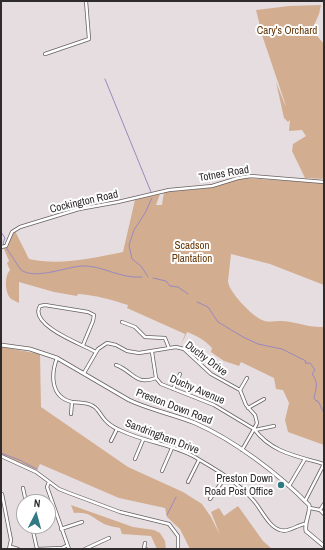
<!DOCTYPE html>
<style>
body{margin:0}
#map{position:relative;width:325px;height:550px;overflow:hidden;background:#e6dde0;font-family:"Archivo Narrow",sans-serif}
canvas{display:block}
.frame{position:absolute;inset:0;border:2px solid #2f2b2c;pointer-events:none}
.north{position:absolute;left:16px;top:494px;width:40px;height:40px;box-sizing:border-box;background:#fff;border:1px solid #acaaab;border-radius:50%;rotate:6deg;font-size:11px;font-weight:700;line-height:16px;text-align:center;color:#2f2b2c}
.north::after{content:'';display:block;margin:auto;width:14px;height:18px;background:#327a83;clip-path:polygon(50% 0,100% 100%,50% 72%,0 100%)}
</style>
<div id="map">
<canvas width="325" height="550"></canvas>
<div class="frame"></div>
<div class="north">N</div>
</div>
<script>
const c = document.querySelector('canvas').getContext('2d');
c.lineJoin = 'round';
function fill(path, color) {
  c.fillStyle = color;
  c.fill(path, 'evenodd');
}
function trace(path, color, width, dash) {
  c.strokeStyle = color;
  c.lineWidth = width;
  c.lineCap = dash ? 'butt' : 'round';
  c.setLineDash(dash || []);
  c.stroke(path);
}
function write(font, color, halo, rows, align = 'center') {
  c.font = font + ' "Archivo Narrow",sans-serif';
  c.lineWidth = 4;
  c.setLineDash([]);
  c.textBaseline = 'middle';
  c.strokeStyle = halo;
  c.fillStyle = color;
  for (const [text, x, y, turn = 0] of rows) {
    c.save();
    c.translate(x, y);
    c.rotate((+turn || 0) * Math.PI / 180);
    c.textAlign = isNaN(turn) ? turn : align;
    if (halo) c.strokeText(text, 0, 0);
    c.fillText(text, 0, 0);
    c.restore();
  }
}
const green = new Path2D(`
 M321,5L319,14L312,30L324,44V179L305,178L292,151L293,144L306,136L302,130L289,131L290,120L288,122L284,118L276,82L286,107L285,103L263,38L256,10L289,6Z
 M244,178L324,183V285L270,264L231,254L228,281C228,291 252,316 262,320C268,323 274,321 280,321C295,321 309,328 324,327V445L288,432L285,420L289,403L283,390L276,389L274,378L241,362L239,366L224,361L211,352L212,348C205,340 197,336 187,332L181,345L185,334L127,308L128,305C112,300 95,295 78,294L77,296L54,292L19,282V303C16,301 12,300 10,298C5,292 4,276 10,270L7,263L9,261L4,249L12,233L15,231L29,259C60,266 93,258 123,252L135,200L160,194L156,205H162L164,192L208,188Z
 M2,347L40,354L41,407L128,467L183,492L202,504L211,517L220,535L211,512L219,508L224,516L238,506L263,541L272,549H190L180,529L167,517L165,508L119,498L40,464L37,470L1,455Z
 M71,505L133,527L154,530L160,533L165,541L166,549H157L151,536L122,534L120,528C115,527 109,526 104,524C91,517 90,512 74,513Z`);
const stream = new Path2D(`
 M105,79L151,192
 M1,232L5,238L3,243L21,270C36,280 65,267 82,266C102,265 120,279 142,277
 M148,277L141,266L132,259L129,245L134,230L145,213L152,198
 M153,278L166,281L170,286L178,287L188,294
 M197,302L208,307L218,322L243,337L258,344L282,349L306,361L305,363H310L315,370L312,374C319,383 316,388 314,398L316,401H318L324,413
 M1,453L22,461
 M23,462L37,469
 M167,515L176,497`);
const minor = new Path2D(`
 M45,54L89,39L86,1
 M1,247L6,246L12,232L20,227L79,209L118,202L169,190L212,186L238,178L251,176L324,182
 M122,322L135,327L145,337L165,338L169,348
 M83,345L93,321L94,315L88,312L45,305L40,306C28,325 83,345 96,352
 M152,352L156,378L161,384L214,405L254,429L242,450
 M57,358C51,374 50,397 72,402C79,403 87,402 93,406C99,409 101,417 107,422C111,426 117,429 122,431C145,442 171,444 193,456C215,469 237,481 254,501C261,509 269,527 280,530C288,533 297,525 305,524
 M116,365C133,371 135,386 156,378
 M84,373L98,349L107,343L116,345L127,351L139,353L176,347L184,349L211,374L240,390L246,405L255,415L257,423L254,429C272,453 297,456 324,464
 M173,389L180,374
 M240,390L247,378
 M248,408L264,399
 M71,414L72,402
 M255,430L274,426
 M111,441L117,429
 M1,456L36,472L59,489L69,493L120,512L169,524L178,536V549
 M135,459L143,440
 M162,471L172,448
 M49,482L47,487L69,549
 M188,482L199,460
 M289,486L305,459
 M23,488L26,502
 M2,494L11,540L9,549
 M210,499L226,476
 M305,501L324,464
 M310,508L320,510L324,514
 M320,510L324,504
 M32,526L37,549
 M61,529L82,522
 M145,543L144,548L146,549
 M11,547L18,549
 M37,549L62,548L66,546
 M85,549L109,538`);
const tertiary = new Path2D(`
 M1,345L30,349L57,358L129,400C150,410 173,414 195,423C234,440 279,474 309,505C311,513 304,521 306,531L324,546`);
const markers = [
 [281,485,4,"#327a83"]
];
const parkNames = [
 ["Cary's Orchard",287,31],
 ["Scadson",192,246],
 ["Plantation",192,259]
];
const streetNames = [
 ["Totnes Road",224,174,-10],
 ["Cockington Road",84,202,-13],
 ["Duchy Drive",206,359,37],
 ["Duchy Avenue",197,390,23],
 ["Preston Down Road",174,407,21],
 ["Sandringham Drive",162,437,21]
];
const poiNames = [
 ["Preston Down",273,479],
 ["Road Post Office",273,492]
];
fill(green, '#d2ad90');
trace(stream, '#9989be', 1);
trace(minor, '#676062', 4);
trace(tertiary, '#676062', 4.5);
trace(minor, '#fff', 2.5);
trace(tertiary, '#fff', 3);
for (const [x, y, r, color] of markers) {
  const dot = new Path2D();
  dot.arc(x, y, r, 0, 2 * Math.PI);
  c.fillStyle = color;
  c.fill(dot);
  trace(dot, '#fff', 1.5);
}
write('11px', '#653706', '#fff', parkNames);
write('11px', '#2f2b2c', '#fff', streetNames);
write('11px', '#2f2b2c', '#fff', poiNames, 'right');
</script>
